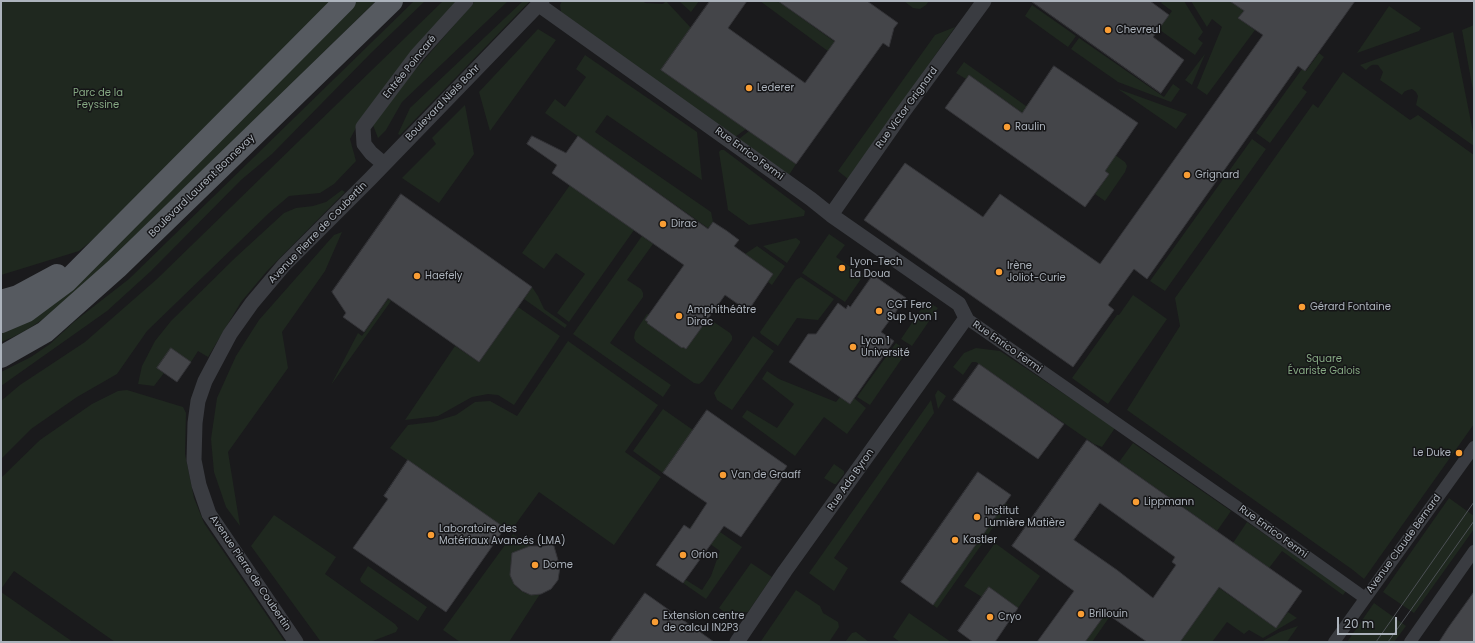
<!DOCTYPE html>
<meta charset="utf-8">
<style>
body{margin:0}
#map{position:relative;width:1475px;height:643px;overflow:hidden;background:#1a1a1c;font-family:Poppins,sans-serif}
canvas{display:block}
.frame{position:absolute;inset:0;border:2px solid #acb3bc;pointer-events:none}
.scale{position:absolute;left:1337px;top:617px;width:60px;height:18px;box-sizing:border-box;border:2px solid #acb3bc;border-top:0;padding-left:5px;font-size:12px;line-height:14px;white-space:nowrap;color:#acb3bc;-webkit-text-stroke:3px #151517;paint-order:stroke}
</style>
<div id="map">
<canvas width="1475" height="643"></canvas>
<div class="frame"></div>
<div class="scale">20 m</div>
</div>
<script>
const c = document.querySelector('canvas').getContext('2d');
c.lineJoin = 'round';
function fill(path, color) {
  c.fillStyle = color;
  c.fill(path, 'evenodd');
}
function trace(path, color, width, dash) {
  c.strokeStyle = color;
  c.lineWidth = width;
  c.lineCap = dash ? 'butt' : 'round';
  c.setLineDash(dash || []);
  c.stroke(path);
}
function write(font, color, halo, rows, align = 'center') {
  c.font = font + ' Poppins,sans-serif';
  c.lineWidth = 3;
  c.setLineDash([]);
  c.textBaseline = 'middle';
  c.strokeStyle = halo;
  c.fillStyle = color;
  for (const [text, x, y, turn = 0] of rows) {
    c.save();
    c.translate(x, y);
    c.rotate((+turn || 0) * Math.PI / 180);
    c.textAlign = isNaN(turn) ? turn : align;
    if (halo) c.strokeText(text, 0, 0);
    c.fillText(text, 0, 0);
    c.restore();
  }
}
const green = new Path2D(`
 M1,1H331L106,229L79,251L1,275Z
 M357,1H376L81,289C57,309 31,331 1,342V330L74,284Z
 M414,1H425L371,53L272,154L241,180L151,271L107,311L1,386V372L31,357L50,344L75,321L129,279Z
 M443,1H458L362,117L350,139L356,161L334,184L320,193L289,196L269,213L147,331L117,374L77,397L31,429L1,459V401L20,385L85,342L157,279Z
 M475,1H508L402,102L386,130L378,138L373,125L385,105Z
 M523,1H530L400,135L398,134L410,108Z
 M562,1H643L645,3L663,4L666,1L691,28L661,70L746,129L735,137L561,12L560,5Z
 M679,1H699L691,12Z
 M760,1H778L867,65L859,74Z
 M904,1H929L926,5L920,9L913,8Z
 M1119,1H1132L1163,23L1172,11L1161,3L1163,1H1184L1203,32L1198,39L1203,43L1195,55Z
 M1191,1H1230L1244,11L1238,18L1255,30L1207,95L1197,88L1222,27L1212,19L1207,27Z
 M1032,5L1076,36L1068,47L1025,16Z
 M1389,6L1421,28L1419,31L1357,53Z
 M1474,25V96L1462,30Z
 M955,27L848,179L838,171L935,35Z
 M538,29L556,40L490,131L479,92Z
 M1453,32L1474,137V146L1416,105L1418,96L1416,92L1412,89C1407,90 1404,91 1402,95L1380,80L1383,72L1378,65C1372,64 1370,65 1366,70L1360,65Z
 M1079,38L1164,97L1173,84L1180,89L1171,102L1118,82L1071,49Z
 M1319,53L1324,57L1302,88L1307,92L1270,143L1256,133L1302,69L1306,71Z
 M1205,54L1192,85L1185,80Z
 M585,55L697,132L702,180L607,115L595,132L711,212L713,222L708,228L545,113L555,99L565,107L586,77L576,69Z
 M964,62L1026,106L1033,97L1125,162L1127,166L1125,172L1105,201L1095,194L1109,174L969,75L966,79L956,73Z
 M1343,72L1410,120L1418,115L1474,155V424L1364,579L1353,570L1127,410L1180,326L1175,298L1313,104L1318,108Z
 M1118,89L1187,114L1176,129Z
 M465,105L474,154L439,203L402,178L436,144L432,138Z
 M749,131L796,164L789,175L739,139Z
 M1252,139L1266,149L1165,291L1150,281Z
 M721,150H724L805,211L804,216L749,225L728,210L719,152Z
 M570,185L634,230L569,322L557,313L585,274L556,253L544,269L522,253Z
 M342,190L345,192L267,271L241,302L208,357L198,351L191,362L171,349L157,368L164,373L154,386L138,384L142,366L155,341L171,321L235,258L284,213L296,208L313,206L326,202Z
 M342,232L325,271L282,332L288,368L228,452L240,526L226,507L214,472L211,439L217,398L236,356L259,320L334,235Z
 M829,234L845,245L836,257L863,276L845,302L802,273Z
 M642,236L653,244L627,280L641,289L643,293V297L610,343L671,385L663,397L573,334Z
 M796,238L800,241V243L787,263L763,246Z
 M757,246L785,266L772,285L768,282L773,274L745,254Z
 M801,277L834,299L818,320L797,318L778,346L761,334L760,332L796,280Z
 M532,287L538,296L544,309L567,325L565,328L524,299Z
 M1133,295L1167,319L1108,404L1072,378L1117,315H1119Z
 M388,299L391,301L331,385L358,333L362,336Z
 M928,302L938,308L912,346L901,339L924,305Z
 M518,307L560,336L514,405L498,395L488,394L472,397L438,416L405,420L455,346L479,362Z
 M647,314L649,315L645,320L648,322V324L682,348L683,347L686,349L708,318L730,333L732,336V340L703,381L699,384L694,383L636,342L634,338L635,332Z
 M753,336L774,351L732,410L717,400L714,393Z
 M568,341L658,405L625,452L661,477L614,545L539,492L510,532L390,448L408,425L433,422L456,415L475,402L490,401L517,416Z
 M896,343L907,351L870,405L857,397Z
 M976,348L1000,351L1115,428L1102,447L1094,444L976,362H972L963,375L953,367L964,353Z
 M767,371L779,379L836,402L840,397L850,404L854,398L866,408L847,434L824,417L795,456L742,417L747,410L777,428L794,404L762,379Z
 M127,390L183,407L186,413L185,454L194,498L204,523L285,642H115L14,571L1,589V478L40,440L92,404L118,391Z
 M938,390L946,396L938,409L935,395Z
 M931,400L934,413L834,558L848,568L834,591L809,573Z
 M663,409L693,430L663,473L633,451Z
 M1133,443L1231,511L1217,531L1119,462Z
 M834,464L844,471V474L836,484H834L824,478Z
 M1449,498L1474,516V529L1414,613L1383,592Z
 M1005,503L1009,505L984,540L980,538Z
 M274,515L336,557L325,574L395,624L398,628L396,632L370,642H321L251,546Z
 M698,517L742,547L706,599L683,583L686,580L702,590L711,576L720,551L689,529Z
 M1247,522L1346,591L1343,595L1282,551L1269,568L1233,543Z
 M513,534L530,546C498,553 507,600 540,594L509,642H460L443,630Z
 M978,542L982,544L937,608L933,605Z
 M995,543L1040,576L1018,608L989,587L982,597L964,586Z
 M751,563L772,577L748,612L727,614L719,608Z
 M368,566L427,607L418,621L361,582L360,579Z
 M1215,585L1276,628L1288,612L1297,618L1263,638L1249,630L1244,634L1227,622L1212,642H1180L1208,602Z
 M1125,586L1129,589L1092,642H1085Z
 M796,590L820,606L823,613L838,622L839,627L829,642L761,641Z
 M1,592L73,642H1Z
 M1374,603L1406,626L1394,642H1347Z
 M909,613L951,642H900L893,637Z
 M1298,626L1287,642H1261L1280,632Z
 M856,632L869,642H845L852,633Z`);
const building = new Path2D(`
 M710,1H747L728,28L805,83L835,41L778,1H867L898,23L894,28L889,47L883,43L796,164L661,70Z
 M1031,1H1150L1169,15L1153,37L1184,60L1161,93Z
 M1230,1H1355L1305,71L1298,66L1147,279L1134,269L1108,305L1114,310L1073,367L864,220L905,163L983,217L1000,194L1100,264L1263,35L1238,18L1244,11Z
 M1054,66L1138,123L1105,171L1109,174L1085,207L945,108L969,75L1022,113Z
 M532,136L566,153L578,136L708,229L713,222L727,231L739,240L734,246L773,274L748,311L725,295L686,349L683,347L682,348L647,323L648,322L645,320L684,265L552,173L557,165L527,144Z
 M401,194L532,287L479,362L388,298L364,332L343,317L346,313L332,292Z
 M873,275L906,298L881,332L894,341L850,404L789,362L808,334H816L838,303L846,309L848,305L850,307Z
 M171,348L191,362L177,382L157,368Z
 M979,364L1064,424L1038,459L953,400Z
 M707,410L787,466L783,472L786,473L741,537L724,526L683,583L656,565L684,525L690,529L707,503L663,473Z
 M1087,440L1302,591L1276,628L1219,587L1180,642H1147L1106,613L1085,642H1037L1074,591L1012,546ZM1100,503L1175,557L1172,562L1176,565L1153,598L1117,570L1074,540Z
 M408,460L505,528L446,612L353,548L388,499L384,496Z
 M978,472L1011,495L933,605L901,582Z
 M551,536L560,567L558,580L551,589L541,594L531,595L522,591L514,584L510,575L512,553L530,546H544Z
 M989,587L1018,608L995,642H973L958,631Z
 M1474,592V642H1439L1448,628Z
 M645,593L714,642H610Z`);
const pedestrian = new Path2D(`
 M966,318L1243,511L1365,598
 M1334,642L1474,447
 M1410,642L1474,551`);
const minor = new Path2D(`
 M539,5L811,199L831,215L959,304L966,318L785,571L737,642
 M384,164L371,153L364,144L363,127L417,55L466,1
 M831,215L901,115L984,1
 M296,642L209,514L199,485L194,460L195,423L198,401L205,381L230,334L252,303L284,265L370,179L542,1`);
const primary = new Path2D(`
 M1,301L18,296L57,275
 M1,322L27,311L66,282L345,1
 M1,357L45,332L117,268L392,1`);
const tram = new Path2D(`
 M1376,642L1474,502
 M1388,642L1474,521`);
const markers = [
 [1108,30,4,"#f99d34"],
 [749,88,4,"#f99d34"],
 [1007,127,4,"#f99d34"],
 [1187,175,4,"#f99d34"],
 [663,224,4,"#f99d34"],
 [842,268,4,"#f99d34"],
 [999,272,4,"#f99d34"],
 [417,276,4,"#f99d34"],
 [1302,307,4,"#f99d34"],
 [879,311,4,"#f99d34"],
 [679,316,4,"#f99d34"],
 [853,347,4,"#f99d34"],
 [1459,453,4,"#f99d34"],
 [723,475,4,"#f99d34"],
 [1136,502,4,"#f99d34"],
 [977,517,4,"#f99d34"],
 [431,535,4,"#f99d34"],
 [955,540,4,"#f99d34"],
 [683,555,4,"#f99d34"],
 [535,565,4,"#f99d34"],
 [1081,614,4,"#f99d34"],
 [990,617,4,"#f99d34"],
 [655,622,4,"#f99d34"]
];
const poiNames = [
 ["Chevreul",1116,30],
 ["Lederer",757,88],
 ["Raulin",1015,127],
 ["Grignard",1195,175],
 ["Dirac",671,224],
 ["Lyon-Tech",850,262],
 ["La Doua",850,274],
 ["Irène",1007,266],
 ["Joliot-Curie",1007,278],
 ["Haefely",425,276],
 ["CGT Ferc",887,305],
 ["Sup Lyon 1",887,317],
 ["Gérard Fontaine",1310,307],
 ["Amphithéâtre",687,310],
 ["Dirac",687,322],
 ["Lyon 1",861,341],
 ["Université",861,353],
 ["Le Duke",1451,453,"right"],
 ["Van de Graaff",731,475],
 ["Lippmann",1144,502],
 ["Institut",985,511],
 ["Lumière Matière",985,523],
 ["Laboratoire des",439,529],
 ["Matériaux Avancés (LMA)",439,541],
 ["Kastler",963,540],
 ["Orion",691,555],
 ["Dome",543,565],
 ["Brillouin",1089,614],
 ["Extension centre",663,616],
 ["de calcul IN2P3",663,628],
 ["Cryo",998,617]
];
const streetNames = [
 ["Entrée Poincaré",410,67,-51],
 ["Boulevard Niels Bohr",443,103,-46],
 ["Rue Victor Grignard",907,108,-54],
 ["Rue Enrico Fermi",749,154,36],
 ["Boulevard Laurent Bonnevay",202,186,-44],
 ["Avenue Pierre de Coubertin",318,233,-46],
 ["Rue Enrico Fermi",1007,347,35],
 ["Rue Ada Byron",851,480,-55],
 ["Rue Enrico Fermi",1273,532,36],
 ["Avenue Claude Bernard",1404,544,-54],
 ["Avenue Pierre de Coubertin",250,573,56]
];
const parkNames = [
 ["Parc de la",98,93],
 ["Feyssine",98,105],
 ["Square",1324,359],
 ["Évariste Galois",1324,371]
];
fill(green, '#1f281f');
fill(building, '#444549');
trace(building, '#343438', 1);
trace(pedestrian, '#3a3c41', 12);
trace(minor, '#3a3c41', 15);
trace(primary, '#565a60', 22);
trace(tram, '#4d5156', 1);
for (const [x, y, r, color] of markers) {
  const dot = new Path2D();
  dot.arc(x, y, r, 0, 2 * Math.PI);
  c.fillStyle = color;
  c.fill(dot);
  trace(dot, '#151517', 1.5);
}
write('10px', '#acb3bc', '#151517', poiNames, 'left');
write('10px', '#acb3bc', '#151517', streetNames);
write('10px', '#85a882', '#151517', parkNames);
</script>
